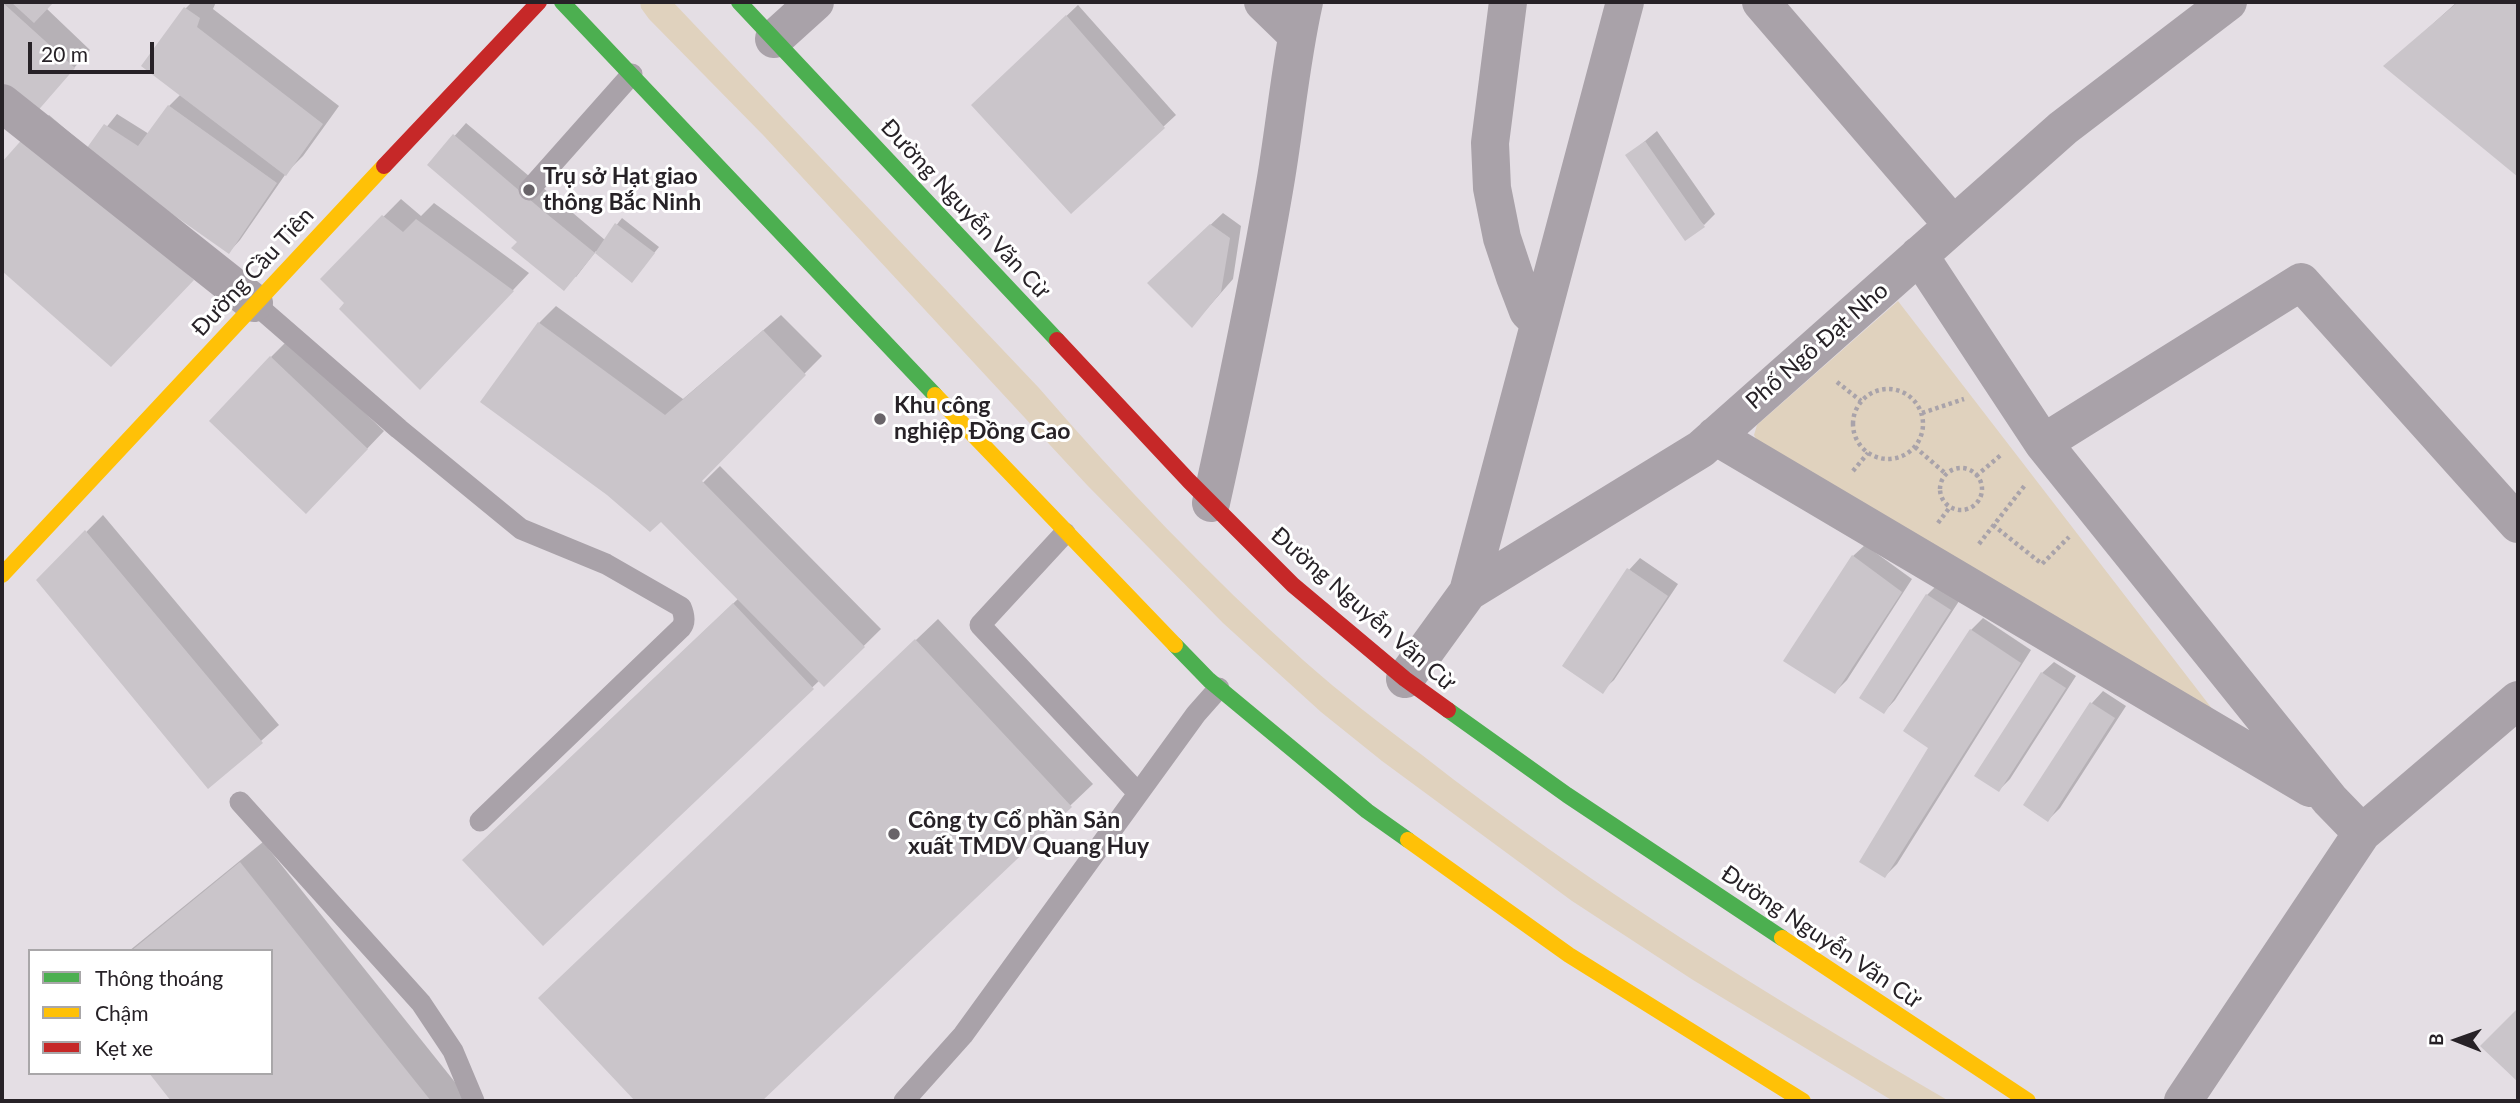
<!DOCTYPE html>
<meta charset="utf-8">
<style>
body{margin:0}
#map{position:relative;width:2520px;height:1103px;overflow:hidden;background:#e4dee4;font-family:Lato,sans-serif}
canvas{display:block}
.frame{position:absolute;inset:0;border:4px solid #272227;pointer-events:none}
.legend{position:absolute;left:28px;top:949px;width:245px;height:126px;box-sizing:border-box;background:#fff;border:2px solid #a9a7a9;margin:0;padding:9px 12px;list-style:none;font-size:21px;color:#272227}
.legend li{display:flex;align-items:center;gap:14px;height:35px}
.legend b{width:35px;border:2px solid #a9a7a9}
.north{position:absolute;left:2422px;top:1005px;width:70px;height:70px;-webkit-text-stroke:5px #fff;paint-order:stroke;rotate:271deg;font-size:19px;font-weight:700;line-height:28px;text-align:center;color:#272227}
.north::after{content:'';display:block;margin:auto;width:24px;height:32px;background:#272227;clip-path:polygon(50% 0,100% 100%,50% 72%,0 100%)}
.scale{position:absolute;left:28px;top:42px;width:126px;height:32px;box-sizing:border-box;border:4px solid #272227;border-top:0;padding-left:9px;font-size:21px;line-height:24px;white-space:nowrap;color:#272227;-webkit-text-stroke:5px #fff;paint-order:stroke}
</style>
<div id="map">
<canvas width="2520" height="1103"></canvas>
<div class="frame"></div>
<ul class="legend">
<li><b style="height:9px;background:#4caf50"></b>Thông thoáng</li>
<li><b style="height:9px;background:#ffc107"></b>Chậm</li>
<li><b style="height:9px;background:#c62828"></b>Kẹt xe</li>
</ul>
<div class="north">B</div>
<div class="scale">20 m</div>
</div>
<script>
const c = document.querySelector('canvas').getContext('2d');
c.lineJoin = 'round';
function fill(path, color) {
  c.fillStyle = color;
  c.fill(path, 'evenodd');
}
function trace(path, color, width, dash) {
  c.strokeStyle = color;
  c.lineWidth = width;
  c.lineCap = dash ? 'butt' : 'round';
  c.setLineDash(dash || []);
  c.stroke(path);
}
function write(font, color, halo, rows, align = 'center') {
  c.font = font + ' Lato,sans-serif';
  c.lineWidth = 6;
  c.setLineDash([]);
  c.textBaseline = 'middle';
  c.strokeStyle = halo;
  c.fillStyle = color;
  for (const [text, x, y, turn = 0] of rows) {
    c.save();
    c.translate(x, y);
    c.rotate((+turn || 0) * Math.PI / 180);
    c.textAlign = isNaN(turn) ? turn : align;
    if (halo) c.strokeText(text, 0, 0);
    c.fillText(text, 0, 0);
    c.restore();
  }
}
const green = new Path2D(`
 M640,2H673L1039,388C1121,483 1209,576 1303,660C1341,694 1382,725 1422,755C1588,885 1767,995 1949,1101H1893L1693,980L1572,901L1382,761L1321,712L1223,623L1087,485L764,136L649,19L641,8Z
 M1898,301L2230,732L1760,447L1754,435L1757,425Z`);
const shadow = new Path2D(`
 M2,2H52L46,8L90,50L35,112L2,83Z
 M192,2H216L213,9L339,106L303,156L287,172L240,240L229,252L136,187L111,365L2,268V165L49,115L89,149L117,114L149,134L169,106L181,94L185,9Z
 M2457,2H2518V174L2386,66Z
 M1078,5L1176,115L1072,211L985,93Z
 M466,123L605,240L622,218L659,247L632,280L596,251L576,277L519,242L429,165Z
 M1657,131L1715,214L1704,225L1627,156Z
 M401,199L421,216L434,203L529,273L437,371L347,303L322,279Z
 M1223,213L1241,226L1233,279L1192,326L1161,272Z
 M556,306L683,399L781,315L822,356L649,530L539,323Z
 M288,340L384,431L323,495L271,357Z
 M720,466L881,629L824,685L820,680L543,943L486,838L739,598L663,522Z
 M103,515L279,725L209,787L39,580Z
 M1865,545L1912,579L1847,680L1835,692L1853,556Z
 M1640,558L1678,584L1614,680L1602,691L1629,570Z
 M1939,583L1961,598L1895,700L1884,712L1927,595Z
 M1983,618L2031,650L1897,864L1885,876L1971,630Z
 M938,619L1093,784L759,1101H637L540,998Z
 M2054,662L2076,676L2010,779L1999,790L2042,673Z
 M2103,691L2126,706L2060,808L2048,820L2092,703Z
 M263,842L470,1101H174L151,1073H271V951H129Z`);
const building = new Path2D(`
 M2,2L75,68L35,114L2,85Z
 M11,2H54L34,23Z
 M2458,2H2518V177L2383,66Z
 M184,7L200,18L197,27L323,124L286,176L141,66Z
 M1066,15L1165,128L1071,214L971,105Z
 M168,105L277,183L229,254L84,152L104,124L138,146Z
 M453,134L542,210L595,253L564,291L511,248L517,242L427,165Z
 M26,135L194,280L111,367L2,271V162Z
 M1645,141L1705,227L1685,241L1625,155Z
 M382,215L403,232L416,219L514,291L420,390L339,309L344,303L320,279Z
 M615,223L655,253L632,283L595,253Z
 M1210,224L1230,238L1221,292L1192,328L1147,283Z
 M538,322L665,415L763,330L806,375L702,481L865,647L824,687L661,522L650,532L607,495L480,402Z
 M270,356L368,449L306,514L209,421Z
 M85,530L263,743L208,789L36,580Z
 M1852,555L1902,592L1835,694L1783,661Z
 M1627,568L1668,596L1603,694L1562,666Z
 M1926,594L1951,610L1884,714L1859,698Z
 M733,603L814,689L543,946L462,860Z
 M1970,629L2021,663L1885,878L1859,862L1928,748L1903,731Z
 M915,639L1072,807L762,1101H635L538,998Z
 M2041,672L2066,688L1999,792L1974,776Z
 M2090,702L2115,718L2048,822L2023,805Z
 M240,862L431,1101H171L149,1073H271V951H131Z
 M2518,1008V1082L2480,1046Z`);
const path = new Path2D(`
 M1837,382L1861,401
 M1853 424a35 35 0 1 1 70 0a35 35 0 1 1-70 0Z
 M1922,413L1964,399
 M1915,447L1946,474
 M1940 489a21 21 0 1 1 42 0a21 21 0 1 1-42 0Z
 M1853,471L1868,453
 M1976,476L2002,454
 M1938,523L1950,507
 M1993,525L2042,564L2069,537
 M1979,544L2025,485`);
const lane = new Path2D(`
 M529,190L632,74
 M254,303L399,429L521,529L606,564L681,607C684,614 686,622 681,628L480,821
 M1065,533L980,625L1138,793
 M240,802L421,1003L453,1051L474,1101
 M904,1101L963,1035L1196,714L1219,688`);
const street = new Path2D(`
 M1263,2L1297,35
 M1508,2L1490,143L1492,188L1502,238L1515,277L1528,311L1539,322
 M1761,2L1953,225
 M774,39L815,2
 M2,103L254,303
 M1919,255L2043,443
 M1715,436L2310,788
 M1211,503C1234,399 1256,295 1274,190C1285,128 1290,64 1304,2
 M1468,592L1625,2
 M1405,679L1468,592L1701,449L2063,128L2228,2
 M2362,833L2330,800L2043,443L2301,282L2518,524
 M2183,1101L2362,833L2518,700`);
const fast = new Path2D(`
 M562,2L935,395
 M739,2L1057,340
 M1175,645L1209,680L1367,811L1408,840
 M1448,710L1567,795L1782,938`);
const slow = new Path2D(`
 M935,395L1175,645
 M2,575L384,166
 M1408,840L1569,955L1803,1101
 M1782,938L2028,1101`);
const jam = new Path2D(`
 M384,166L539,2
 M1057,340L1189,481L1293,585L1405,679L1448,710`);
const markers = [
 [529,190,7,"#696469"],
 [880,419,7,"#696469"],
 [894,834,7,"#696469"]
];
const poiNames = [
 ["Trụ sở Hạt giao",543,177],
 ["thông Bắc Ninh",543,203],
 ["Khu công",894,406],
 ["nghiệp Đồng Cao",894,432],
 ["Công ty Cổ phần Sản",908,821],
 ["xuất TMDV Quang Huy",908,847]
];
const streetNames = [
 ["Đường Nguyễn Văn Cừ",965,209,47],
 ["Đường Cầu Tiên",253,272,-47],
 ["Phố Ngô Đạt Nho",1817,346,-41],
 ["Đường Nguyễn Văn Cừ",1363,609,41],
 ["Đường Nguyễn Văn Cừ",1821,937,34]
];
fill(green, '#e0d2be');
fill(shadow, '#0003');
fill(building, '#cac5ca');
trace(path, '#a9a3aa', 4.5, [3.5, 3.5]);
trace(lane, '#a9a2a9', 21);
trace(street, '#a9a2a9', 38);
trace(fast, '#4caf50', 16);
trace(slow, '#ffc107', 16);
trace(jam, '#c62828', 16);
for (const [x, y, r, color] of markers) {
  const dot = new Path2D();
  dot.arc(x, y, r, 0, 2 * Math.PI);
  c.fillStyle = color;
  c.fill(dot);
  trace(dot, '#fff', 2.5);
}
write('bold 23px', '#272227', '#fff', poiNames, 'left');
write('23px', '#272227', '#fff', streetNames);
</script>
